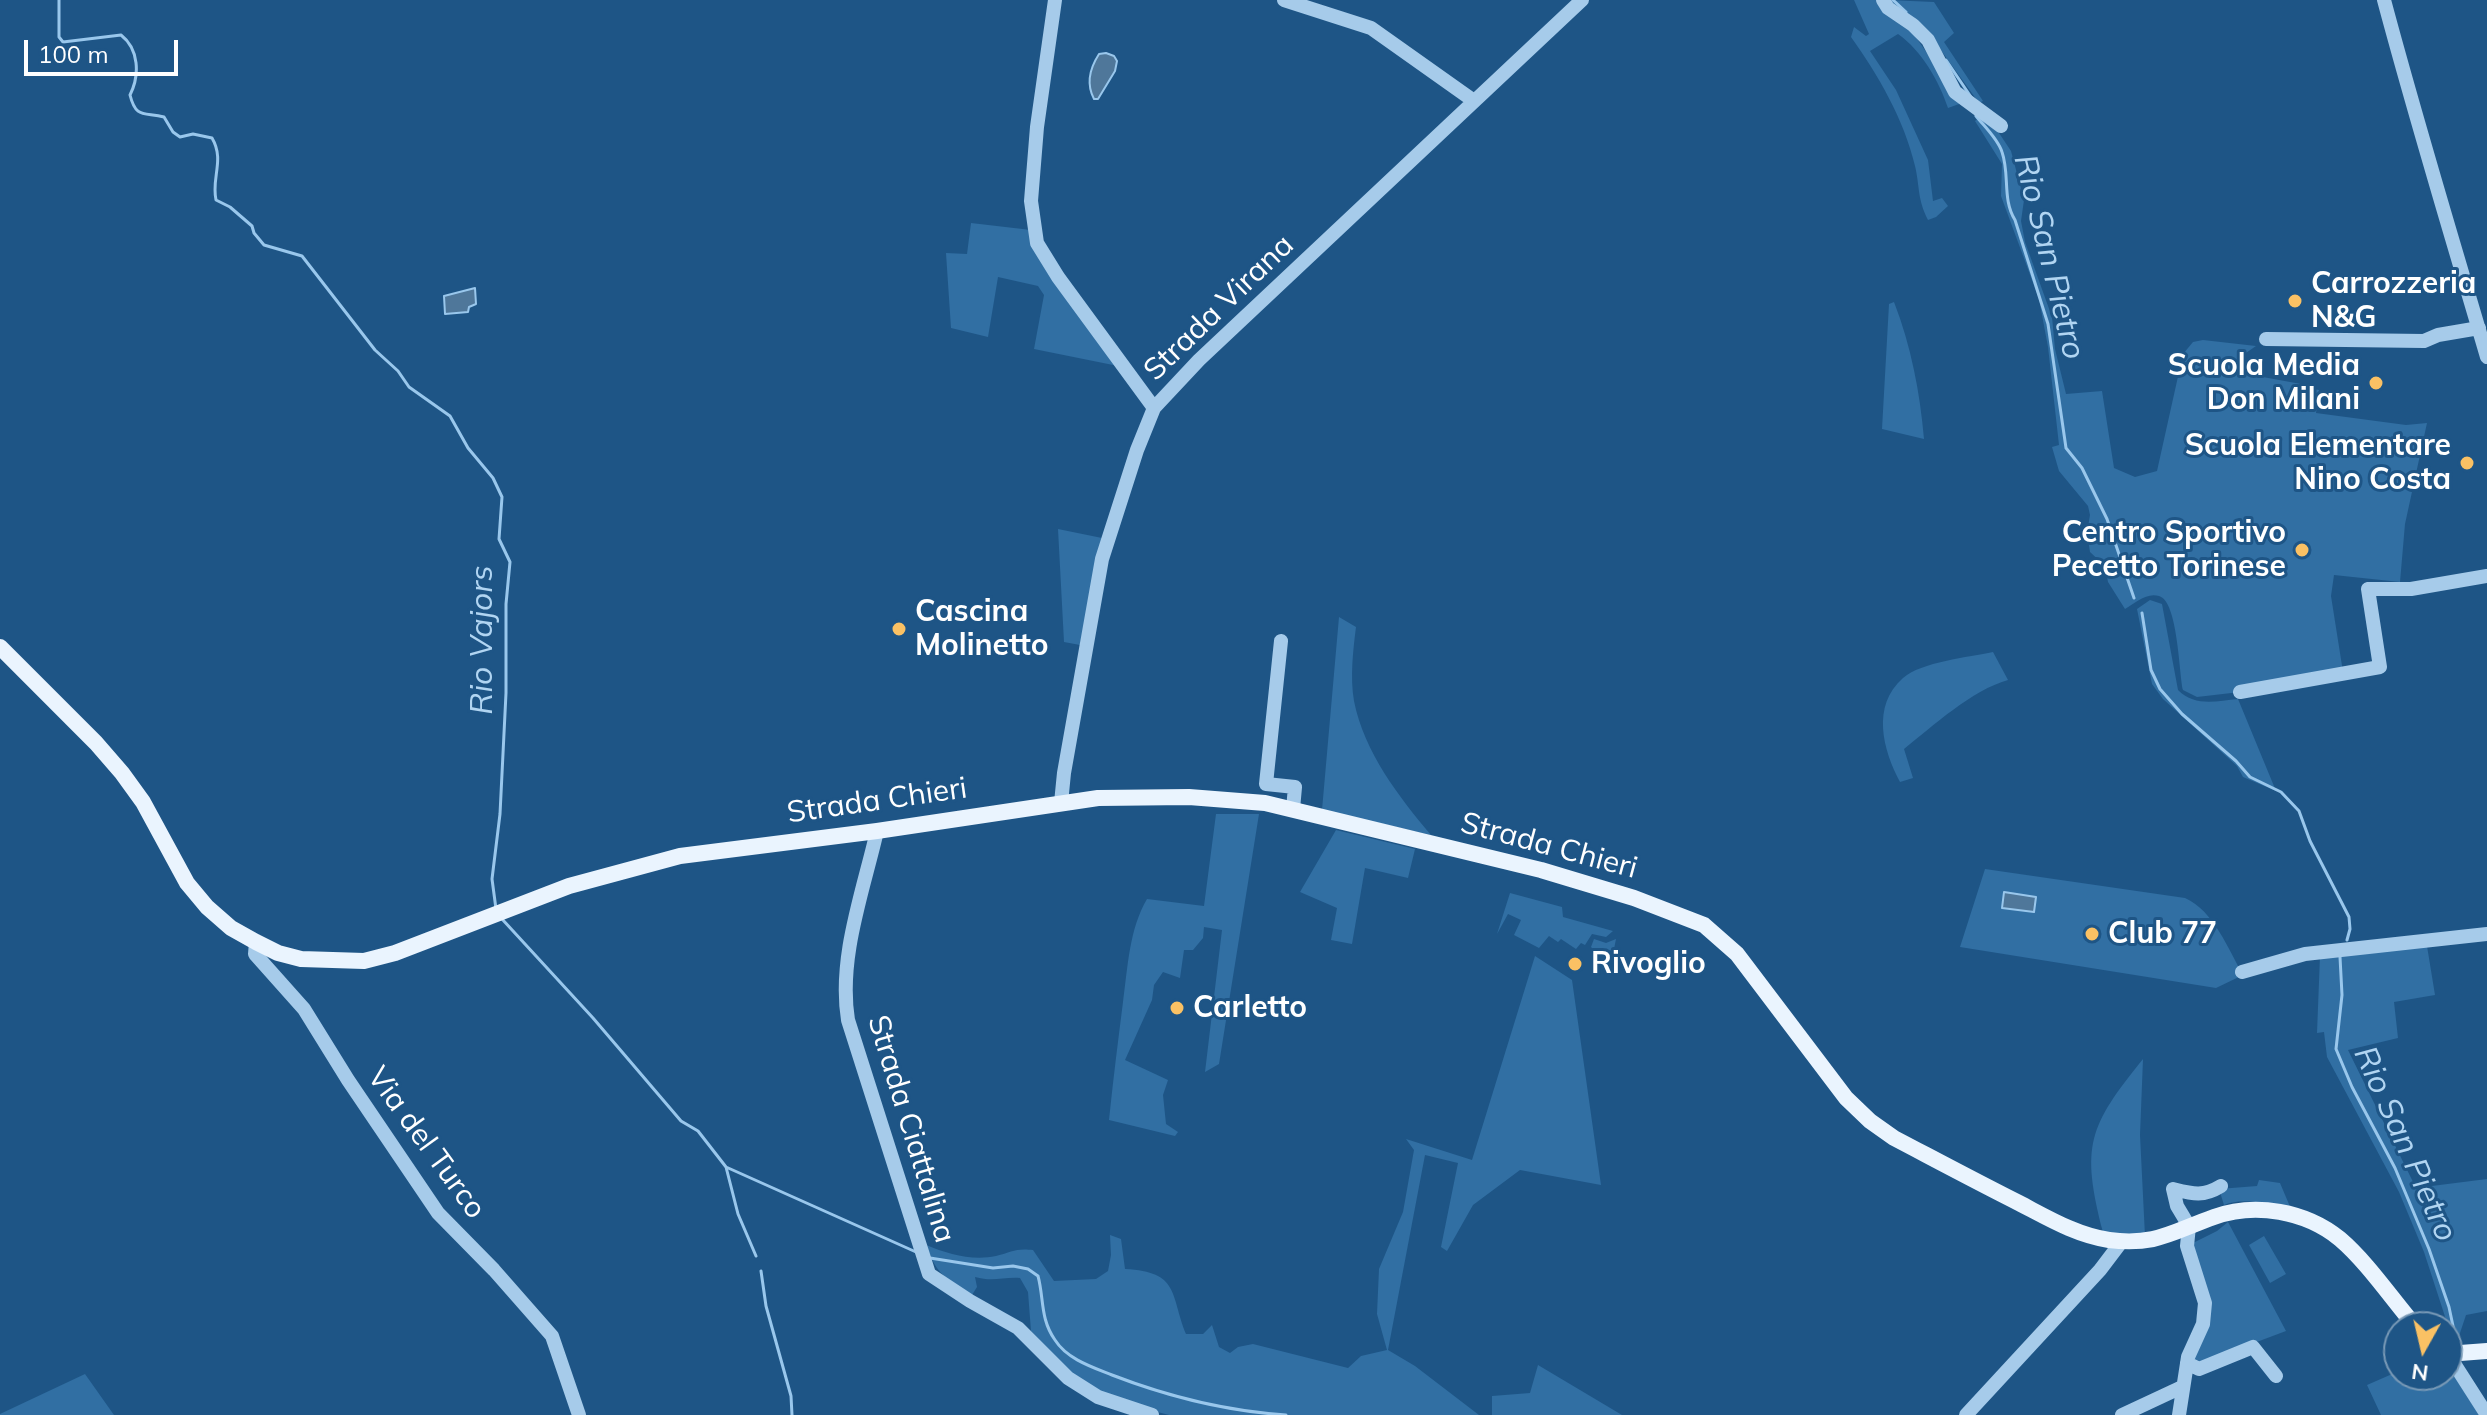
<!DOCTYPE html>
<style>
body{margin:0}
#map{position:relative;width:2487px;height:1415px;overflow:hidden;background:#1e5586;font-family:Mulish,sans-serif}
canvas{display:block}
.north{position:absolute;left:2383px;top:1311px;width:80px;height:80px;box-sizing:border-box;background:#1e5586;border:2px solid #7899b6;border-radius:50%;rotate:188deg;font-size:22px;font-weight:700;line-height:32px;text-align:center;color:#fff}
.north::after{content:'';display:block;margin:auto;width:28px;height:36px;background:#fac164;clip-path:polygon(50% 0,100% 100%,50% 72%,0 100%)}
.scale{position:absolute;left:24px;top:40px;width:154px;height:36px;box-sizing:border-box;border:4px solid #fff;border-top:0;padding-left:10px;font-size:24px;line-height:28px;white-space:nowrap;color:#fff;-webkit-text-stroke:6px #1e5586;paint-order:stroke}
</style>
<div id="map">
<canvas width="2487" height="1415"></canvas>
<div class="north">N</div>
<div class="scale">100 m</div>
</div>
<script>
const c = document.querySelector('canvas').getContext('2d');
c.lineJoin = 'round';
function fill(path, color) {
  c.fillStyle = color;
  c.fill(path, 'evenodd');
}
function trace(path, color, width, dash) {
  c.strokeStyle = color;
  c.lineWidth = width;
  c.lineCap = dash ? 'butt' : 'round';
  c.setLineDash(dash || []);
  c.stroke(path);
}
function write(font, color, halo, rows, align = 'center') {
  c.font = font + ' Mulish,sans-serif';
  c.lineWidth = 6;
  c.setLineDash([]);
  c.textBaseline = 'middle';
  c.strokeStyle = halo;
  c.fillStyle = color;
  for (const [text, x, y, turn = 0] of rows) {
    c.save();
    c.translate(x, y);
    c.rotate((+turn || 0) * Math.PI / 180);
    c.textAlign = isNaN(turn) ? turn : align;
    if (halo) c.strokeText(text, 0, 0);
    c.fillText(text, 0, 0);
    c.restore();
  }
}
const green = new Path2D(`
 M1854,0H1880L1908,26L1962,103L1948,108C1939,81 1922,51 1898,34L1870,51L1896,90L1928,160L1933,201L1942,198L1948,206L1936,217L1928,220C1917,198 1920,187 1915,166C1904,119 1878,75 1851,37L1854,27L1866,36L1869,34Z
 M1888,0L1934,2L1954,33L1944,42L1983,101L1979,103L1940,49Z
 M1980,117L1995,127L2011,151L2024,200L2021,221L2025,242L2052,317L2055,349L2066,394L2102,391L2114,468L2135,477L2157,471L2183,354L2193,342L2203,340L2256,346L2243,355L2241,373L2301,384L2302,387L2319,390L2316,413L2406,425L2427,423L2405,524L2400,582L2334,575L2331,596L2343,672L2240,692L2197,697L2183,690C2179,673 2178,601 2159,596C2147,592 2135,603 2125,609L2108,582L2105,566L2090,552L2087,533L2090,515L2088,506L2059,471L2052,447L2059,445L2048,347L2039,299L2001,196L2002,164L1975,121Z
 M971,223L1031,230L1118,366L1034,349L1044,295L1038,286L998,277L988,337L951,328L946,253L967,254Z
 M1894,302C1911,346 1920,392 1924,439L1882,429L1889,304Z
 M1058,529L1102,538L1080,645L1064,642Z
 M2150,600L2162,604L2178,690C2195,707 2216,701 2238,699L2276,791L2243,777L2237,766L2163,699L2152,684L2137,609Z
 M1339,617L1356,627C1353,651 1350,677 1354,701C1364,752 1399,797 1431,835L1322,810Z
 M1993,652L2008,680C1972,690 1933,726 1904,749L1913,778L1900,782C1883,750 1871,706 1903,678C1921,662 1969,657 1993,652Z
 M1216,814H1259L1219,1064L1205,1072L1222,930L1204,927L1203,938L1193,950H1184L1180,978L1163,972L1154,985L1152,1000L1125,1060L1168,1080L1163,1095L1166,1124L1178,1132L1175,1136L1109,1120C1113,1081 1118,1041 1123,1002C1128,966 1129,930 1147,899L1204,906Z
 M1336,830L1415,849L1408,878L1365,868L1352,944L1331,940L1337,908L1300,892Z
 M1985,869L2185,898C2214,911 2228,949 2243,975L2216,988L1960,947Z
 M1510,893L1562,907L1563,917L1613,931L1606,937L1592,934L1585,945L1581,943L1576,949L1561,939L1558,942L1549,936L1539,948L1514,935L1521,920L1508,914L1497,934Z
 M1594,939L1606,943L1616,939L1614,949L1599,955L1591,947Z
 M2427,946L2435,995L2394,1002L2398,1038L2348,1050L2416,1188L2487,1179V1311L2466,1315L2459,1336L2462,1348H2452L2450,1332L2424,1252L2399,1192L2327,1057L2324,1032L2317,1033L2320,956Z
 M1535,956L1572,980L1601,1185L1520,1170L1473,1205L1447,1251L1441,1247L1458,1163L1425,1155L1388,1350L1415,1366L1479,1415H1169L1146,1409L1099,1393L1069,1373L1031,1331L1028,1292L1020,1278C1002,1277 993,1282 975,1277L977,1287L972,1295C946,1278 937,1276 926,1245C948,1254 972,1261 996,1256C1012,1252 1015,1248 1033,1250L1054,1281L1096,1279L1108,1271L1111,1255L1110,1235L1121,1239L1125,1269C1180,1272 1170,1294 1186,1334H1203L1212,1325L1219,1347L1230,1353L1238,1347L1253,1344L1348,1368L1361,1356L1387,1350L1377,1314L1379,1269L1403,1212L1414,1150L1406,1139L1472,1160Z
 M2143,1059L2140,1135L2145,1236L2103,1232C2081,1146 2088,1127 2143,1059Z
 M2259,1180L2280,1183L2291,1209C2271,1205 2244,1196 2224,1205L2219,1189L2257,1186Z
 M2228,1222L2286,1331L2198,1364L2192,1360L2206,1322L2191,1244L2217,1231Z
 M2264,1236L2286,1274L2270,1283L2249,1245Z
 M1538,1365L1622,1415H1492V1396L1530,1393Z
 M2399,1371V1375L2455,1377L2479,1415H2381L2367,1385Z
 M85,1374L114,1415H0V1414Z`);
const water = new Path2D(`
 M1106,53L1114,56L1117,61L1115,71L1098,99H1094C1086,84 1090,68 1099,54Z
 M475,288L476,304L469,307L468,312L445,314L444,296Z
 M2004,892L2036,897L2034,912L2002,908Z`);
const stream = new Path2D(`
 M59,0V37L63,42L121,35C139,49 140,75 130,95C136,119 144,112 164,117L173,132L180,137L193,134L212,138C225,160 211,178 216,200L230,207L252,226L254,233L264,245L302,256L375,350L398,371L409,387L450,416L468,448L493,478L502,497L499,539L510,562L506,604V693L500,814L492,879L496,909
 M1893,0L1906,12
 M1946,60L1971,97
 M1976,116C1984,126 1998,139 2002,152C2010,175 2002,199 2015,220L2048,324L2066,448L2082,468L2107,519L2134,598
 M2142,613L2151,670L2160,689L2182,714L2236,761L2250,777L2281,792L2299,811L2310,841L2349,917L2350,929L2347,940
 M502,919L593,1018L681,1121L698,1131L726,1167L738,1214L756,1256
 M2340,957L2342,995L2336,1049L2352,1087L2395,1168L2429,1249L2449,1307L2457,1345
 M726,1167L916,1252
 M930,1258L993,1268L1013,1266L1028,1269L1038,1276C1044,1298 1040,1319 1055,1340C1067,1359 1092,1367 1112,1375C1169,1397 1225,1411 1286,1415
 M761,1271L766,1306L791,1396L792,1415`);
const minor = new Path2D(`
 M1055,0L1037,127L1031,201L1037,243L1058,277L1154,408
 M1284,0L1371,28L1474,101
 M1883,0L1888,8L1913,25L1928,40L1955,92L2001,126
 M2384,0C2416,120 2452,238 2487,357
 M2266,339L2424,341L2438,335L2479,328
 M1281,641L1266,784L1295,787L1293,809
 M2240,692L2380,667L2368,589H2411L2487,576
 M1061,803L1064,773L1102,559L1137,450L1154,408L1199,360L1582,0
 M877,831C863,892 838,958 848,1020L929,1274L970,1301L1018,1328L1068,1378L1098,1397L1152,1415
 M256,942L255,954L304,1009L348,1080L438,1213L494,1270L552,1336L579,1415
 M2242,972L2305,954L2487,934
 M2448,1354L2487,1415
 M2187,1363L2199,1369L2253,1347L2276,1376
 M1966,1415L2100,1270L2122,1241
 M2122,1415L2182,1387
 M2179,1415L2188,1357L2203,1324L2205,1303L2187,1246L2189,1226L2177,1206L2173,1189C2193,1194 2203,1197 2221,1186`);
const major = new Path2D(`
 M0,647L96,743L122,773L143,802L187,883L207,907L231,928L256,942L278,953L301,959L364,961L395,953L569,886L680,856L877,831L1098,798L1189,797L1265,803L1541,870L1634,898L1704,925L1737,954L1846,1098L1870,1121L1894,1138C1936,1160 1977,1182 2019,1203C2048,1218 2076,1235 2109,1240C2155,1246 2172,1232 2214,1217C2255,1202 2306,1211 2340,1239C2367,1262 2392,1299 2416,1327
 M2447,1354L2487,1351`);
const markers = [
 [2295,301,8,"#fac164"],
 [2376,383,8,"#fac164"],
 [2467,463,8,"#fac164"],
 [2302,550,8,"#fac164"],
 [899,629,8,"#fac164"],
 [2092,934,8,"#fac164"],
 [1575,964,8,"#fac164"],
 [1177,1008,8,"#fac164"]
];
const poiNames = [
 ["Carrozzeria",2311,284],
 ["N&G",2311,318],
 ["Scuola Media",2360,366,"right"],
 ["Don Milani",2360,400,"right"],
 ["Scuola Elementare",2451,446,"right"],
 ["Nino Costa",2451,480,"right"],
 ["Centro Sportivo",2286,533,"right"],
 ["Pecetto Torinese",2286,567,"right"],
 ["Cascina",915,612],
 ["Molinetto",915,646],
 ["Club 77",2108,934],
 ["Rivoglio",1591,964],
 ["Carletto",1193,1008]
];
const streetNames = [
 ["Strada Virana",1219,308,-44],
 ["Strada Chieri",877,801,-8],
 ["Strada Chieri",1549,846,15],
 ["Strada Ciattalina",911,1129,73],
 ["Via del Turco",426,1143,54]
];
const waterNames = [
 ["Rio San Pietro",2049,257,76],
 ["Rio Vajors",482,640,-90],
 ["Rio San Pietro",2405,1144,66]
];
fill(green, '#316fa3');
fill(water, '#4f779a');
trace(water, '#99c7ec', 2);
trace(stream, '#99c7ec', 3);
trace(minor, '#a6cbea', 14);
trace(major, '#eaf4fe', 16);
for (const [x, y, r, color] of markers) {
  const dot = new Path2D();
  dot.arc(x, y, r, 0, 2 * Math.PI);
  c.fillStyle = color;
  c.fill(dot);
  trace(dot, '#1e5586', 3);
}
write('bold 30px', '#fff', '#1e5586', poiNames, 'left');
write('30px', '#fff', '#1e5586', streetNames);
write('italic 32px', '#b1d5f2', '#1e5586', waterNames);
</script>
